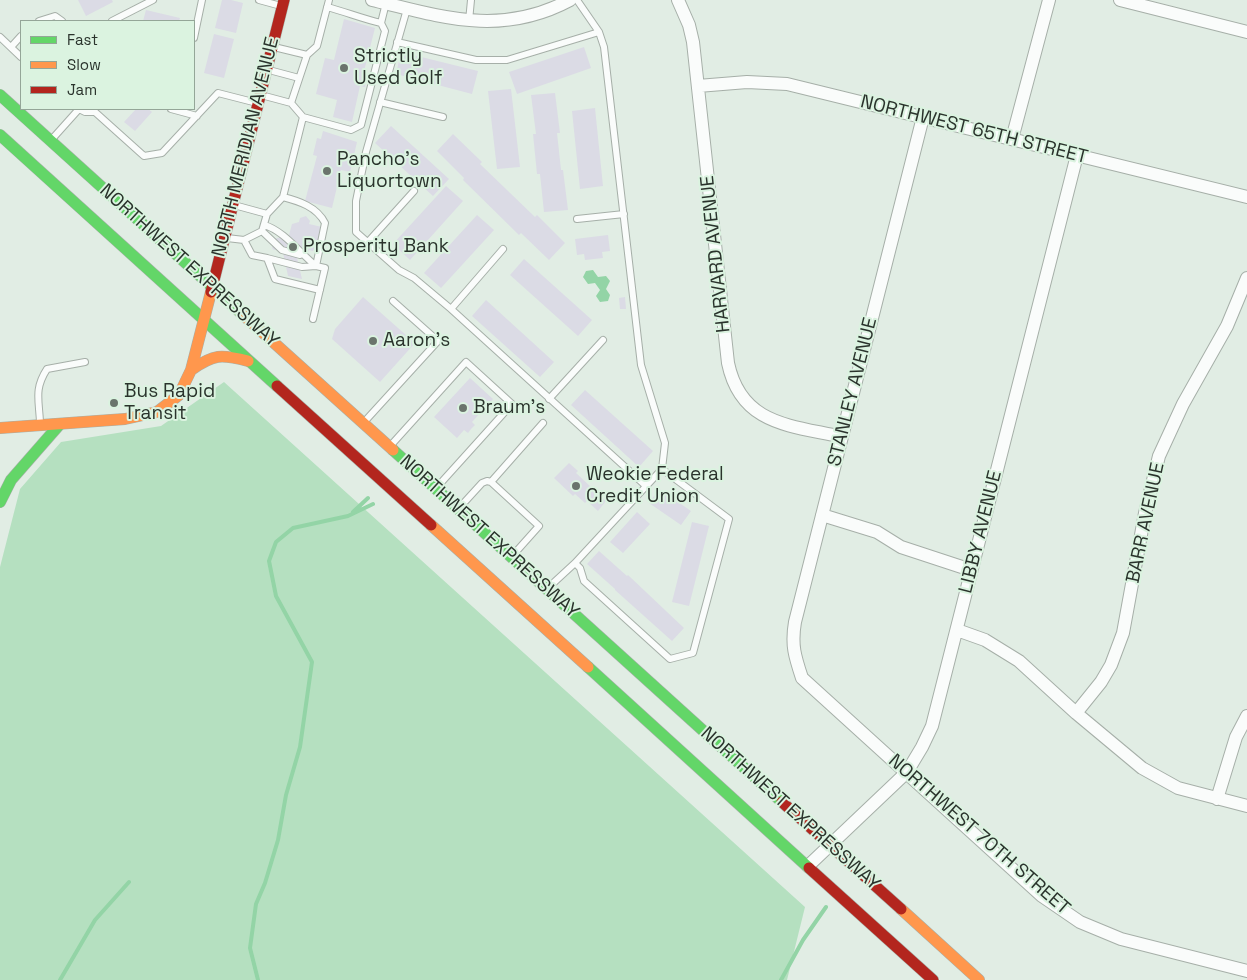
<!DOCTYPE html>
<style>
body{margin:0}
#map{position:relative;width:1247px;height:980px;overflow:hidden;background:#e1ede4;font-family:"Space Grotesk",sans-serif}
canvas{display:block}
.legend{position:absolute;left:20px;top:20px;width:175px;height:90px;box-sizing:border-box;background:#dbf3e0;border:1px solid #94a698;margin:0;padding:6px 9px;list-style:none;font-size:15px;color:#2a332c}
.legend li{display:flex;align-items:center;gap:10px;height:25px}
.legend b{width:25px;border:1px solid #94a698}
</style>
<div id="map">
<canvas width="1247" height="980"></canvas>
<ul class="legend">
<li><b style="height:6px;background:#63d668"></b>Fast</li>
<li><b style="height:6px;background:#ff974d"></b>Slow</li>
<li><b style="height:6px;background:#b3261e"></b>Jam</li>
</ul>
</div>
<script>
const c = document.querySelector('canvas').getContext('2d');
c.lineJoin = 'round';
function fill(path, color) {
  c.fillStyle = color;
  c.fill(path, 'evenodd');
}
function trace(path, color, width, dash) {
  c.strokeStyle = color;
  c.lineWidth = width;
  c.lineCap = dash ? 'butt' : 'round';
  c.setLineDash(dash || []);
  c.stroke(path);
}
function write(font, color, halo, rows, align = 'center') {
  c.font = font + ' "Space Grotesk",sans-serif';
  c.lineWidth = 4;
  c.setLineDash([]);
  c.textBaseline = 'middle';
  c.strokeStyle = halo;
  c.fillStyle = color;
  for (const [text, x, y, turn = 0] of rows) {
    c.save();
    c.translate(x, y);
    c.rotate((+turn || 0) * Math.PI / 180);
    c.textAlign = isNaN(turn) ? turn : align;
    if (halo) c.strokeText(text, 0, 0);
    c.fillText(text, 0, 0);
    c.restore();
  }
}
const green = new Path2D(`
 M224,382L805,907L787,980H0V567L20,489L61,442L161,426Z`);
const water = new Path2D(`
 M593,270L598,277L606,276L610,281L606,289L610,295L608,301L600,302L596,296L600,290L595,283L588,284L583,277L586,271Z`);
const stream = new Path2D(`
 M353,512L368,498
 M60,980L95,920L129,882
 M258,980L250,948L256,904L265,883L278,840L286,795L300,747L312,662L276,596L269,561L276,542L293,528L348,516L373,504
 M781,980L803,940L826,907`);
const building = new Path2D(`
 M78,0H112L113,2L86,16Z
 M222,0H231L243,3L236,33L215,28Z
 M146,10L180,18L179,21H143Z
 M344,19L375,28L363,75L367,76L365,87L360,86L352,122L333,117L337,100L316,94L325,58L334,60Z
 M214,34L234,39L224,78L204,73Z
 M584,47L591,68L517,94L509,72Z
 M401,52L478,71L472,94L396,74Z
 M511,89L520,167L497,169L488,91Z
 M555,93L560,133H557L561,170H563L568,210L544,212L540,174H537L533,134H536L531,95Z
 M595,108L603,186L580,189L572,111Z
 M136,109H148L152,112L135,131L124,122Z
 M391,126L449,179L433,196L375,143Z
 M323,131L357,142L350,172L341,170L332,208L305,201L317,156L313,155L317,138L321,139Z
 M453,134L482,162L480,164L535,217L537,215L565,243L549,260L521,233L519,235L463,180L464,178L437,151Z
 M446,186L463,201L410,260L393,244Z
 M477,215L494,230L441,288L424,273Z
 M306,216L310,221L309,224L322,227L317,247H315L313,251L309,250L308,252L295,249L302,279L288,276L282,248L274,250L272,248L274,239L289,235L292,224L299,222L300,218Z
 M608,235L610,251L602,252L603,258L585,260L584,254L577,255L575,239Z
 M524,259L592,320L578,336L510,275Z
 M363,297L415,343L380,382L332,339L335,329Z
 M625,297L626,309H620L619,298Z
 M486,300L554,362L540,377L472,316Z
 M470,378L493,399L472,422L475,425L471,429L468,433L464,430L457,438L434,417Z
 M585,390L653,451L639,467L571,405Z
 M569,463L578,471L576,473L606,501L598,511L587,501L585,503L575,494L573,496L554,478Z
 M659,489L691,511L681,525L649,503Z
 M637,512L650,524L623,553L610,542Z
 M692,522L709,526L689,606L672,602Z
 M599,551L627,576L628,575L684,628L672,641L615,590V589L587,564Z`);
const lane = new Path2D(`
 M259,0L281,6
 M327,7C346,12 363,19 381,23
 M407,9L366,152L356,201V232L399,270L414,278L451,309L646,486
 M39,21L55,16L62,21
 M112,21L153,0
 M469,21L471,0
 M0,37L21,57
 M194,38L202,0
 M397,42L476,60H507L599,32
 M11,47L21,36
 M274,47L307,55
 M269,70L299,78
 M261,95L291,103
 M380,102L443,117
 M79,109L85,112H95L144,156L162,153L218,93L257,103
 M171,109L197,116
 M303,117L351,130L361,125L385,31L381,23L386,3
 M53,138L79,109
 M283,197C299,201 317,207 325,223L316,266
 M234,205L267,214
 M577,219L624,214
 M264,225C283,230 300,253 316,266
 M262,231L282,250L300,255
 M227,238L244,240L262,231L267,214L283,197L303,117L291,103L307,55L317,46L329,0
 M244,240L252,255L267,258L275,279L320,290
 M368,242L414,191
 M267,258L302,267L316,266L325,268L313,319
 M451,309L503,249
 M549,399L603,340
 M366,420L438,341L393,301
 M40,422C39,400 34,389 47,369L85,362
 M392,444L466,362L512,404L438,486
 M491,482L539,526L514,554
 M461,506L482,483L487,481L491,482L543,423
 M575,563L580,568L584,581L670,659L693,653L729,519L662,469
 M549,587L575,563L662,469L665,443L641,365L604,47L599,32L577,0`);
const street = new Path2D(`
 M372,0C442,17 501,37 570,0
 M678,0L689,25L693,42L728,363C741,425 790,425 842,437
 M1120,0L1247,32
 M698,86L747,82L787,84L1247,197
 M923,117L795,622C791,645 795,657 802,678L1042,896L1080,922L1121,939L1247,971
 M1012,139L1049,0
 M822,515L877,532L901,547L971,570
 M957,630L985,640L1019,661L1076,713L1142,768L1178,788L1247,806
 M1076,713L1101,682L1111,665L1123,633L1145,513L1159,456L1183,404L1227,326L1247,278
 M1217,799L1236,737L1247,716
 M808,866L907,772L922,747L932,726L1077,155`);
const fast = new Path2D(`
 M0,95L241,313
 M0,135L277,386
 M393,450L782,802
 M0,502L11,480L60,424
 M588,667L809,868`);
const slow = new Path2D(`
 M241,313L393,450
 M191,370C214,354 221,354 248,361
 M0,428L125,419L157,412L179,395L191,370L211,292
 M431,525L588,667
 M901,909L979,980`);
const jam = new Path2D(`
 M211,292L284,0
 M277,386L431,525
 M782,802L901,909
 M809,868L933,980`);
const markers = [
 [344,68,5,"#6a746c"],
 [327,171,5,"#6a746c"],
 [293,247,5,"#6a746c"],
 [373,341,5,"#6a746c"],
 [114,403,5,"#6a746c"],
 [463,408,5,"#6a746c"],
 [576,486,5,"#6a746c"]
];
const poiNames = [
 ["Strictly",354,57],
 ["Used Golf",354,79],
 ["Pancho's",337,160],
 ["Liquortown",337,182],
 ["Prosperity Bank",303,247],
 ["Aaron's",383,341],
 ["Bus Rapid",124,392],
 ["Transit",124,414],
 ["Braum's",473,408],
 ["Weokie Federal",586,475],
 ["Credit Union",586,497]
];
const streetNames = [
 ["NORTHWEST 65TH STREET",974,130,14],
 ["NORTH MERIDIAN AVENUE",246,147,-76],
 ["HARVARD AVENUE",716,254,-96],
 ["NORTHWEST EXPRESSWAY",189,266,42],
 ["STANLEY AVENUE",853,392,-76],
 ["BARR AVENUE",1146,523,-78],
 ["LIBBY AVENUE",981,532,-76],
 ["NORTHWEST EXPRESSWAY",489,537,42],
 ["NORTHWEST EXPRESSWAY",790,809,42],
 ["NORTHWEST 70TH STREET",979,835,41]
];
fill(green, '#b5e0c0');
fill(water, '#93d4a6');
trace(stream, '#93d4a6', 4);
fill(building, '#dbdbe5');
trace(lane, '#a6afa8', 8);
trace(street, '#a6afa8', 14);
trace(fast, '#a6afa8', 12);
trace(slow, '#a6afa8', 12);
trace(jam, '#a6afa8', 12);
trace(lane, '#fafcfb', 6);
trace(street, '#fafcfb', 12);
trace(fast, '#63d668', 11);
trace(slow, '#ff974d', 11);
trace(jam, '#b3261e', 11);
for (const [x, y, r, color] of markers) {
  const dot = new Path2D();
  dot.arc(x, y, r, 0, 2 * Math.PI);
  c.fillStyle = color;
  c.fill(dot);
  trace(dot, '#dbf3e0', 2);
}
write('19px', '#2a332c', '#dbf3e0', poiNames, 'left');
write('19px', '#2a332c', '#dbf3e0', streetNames);
</script>
